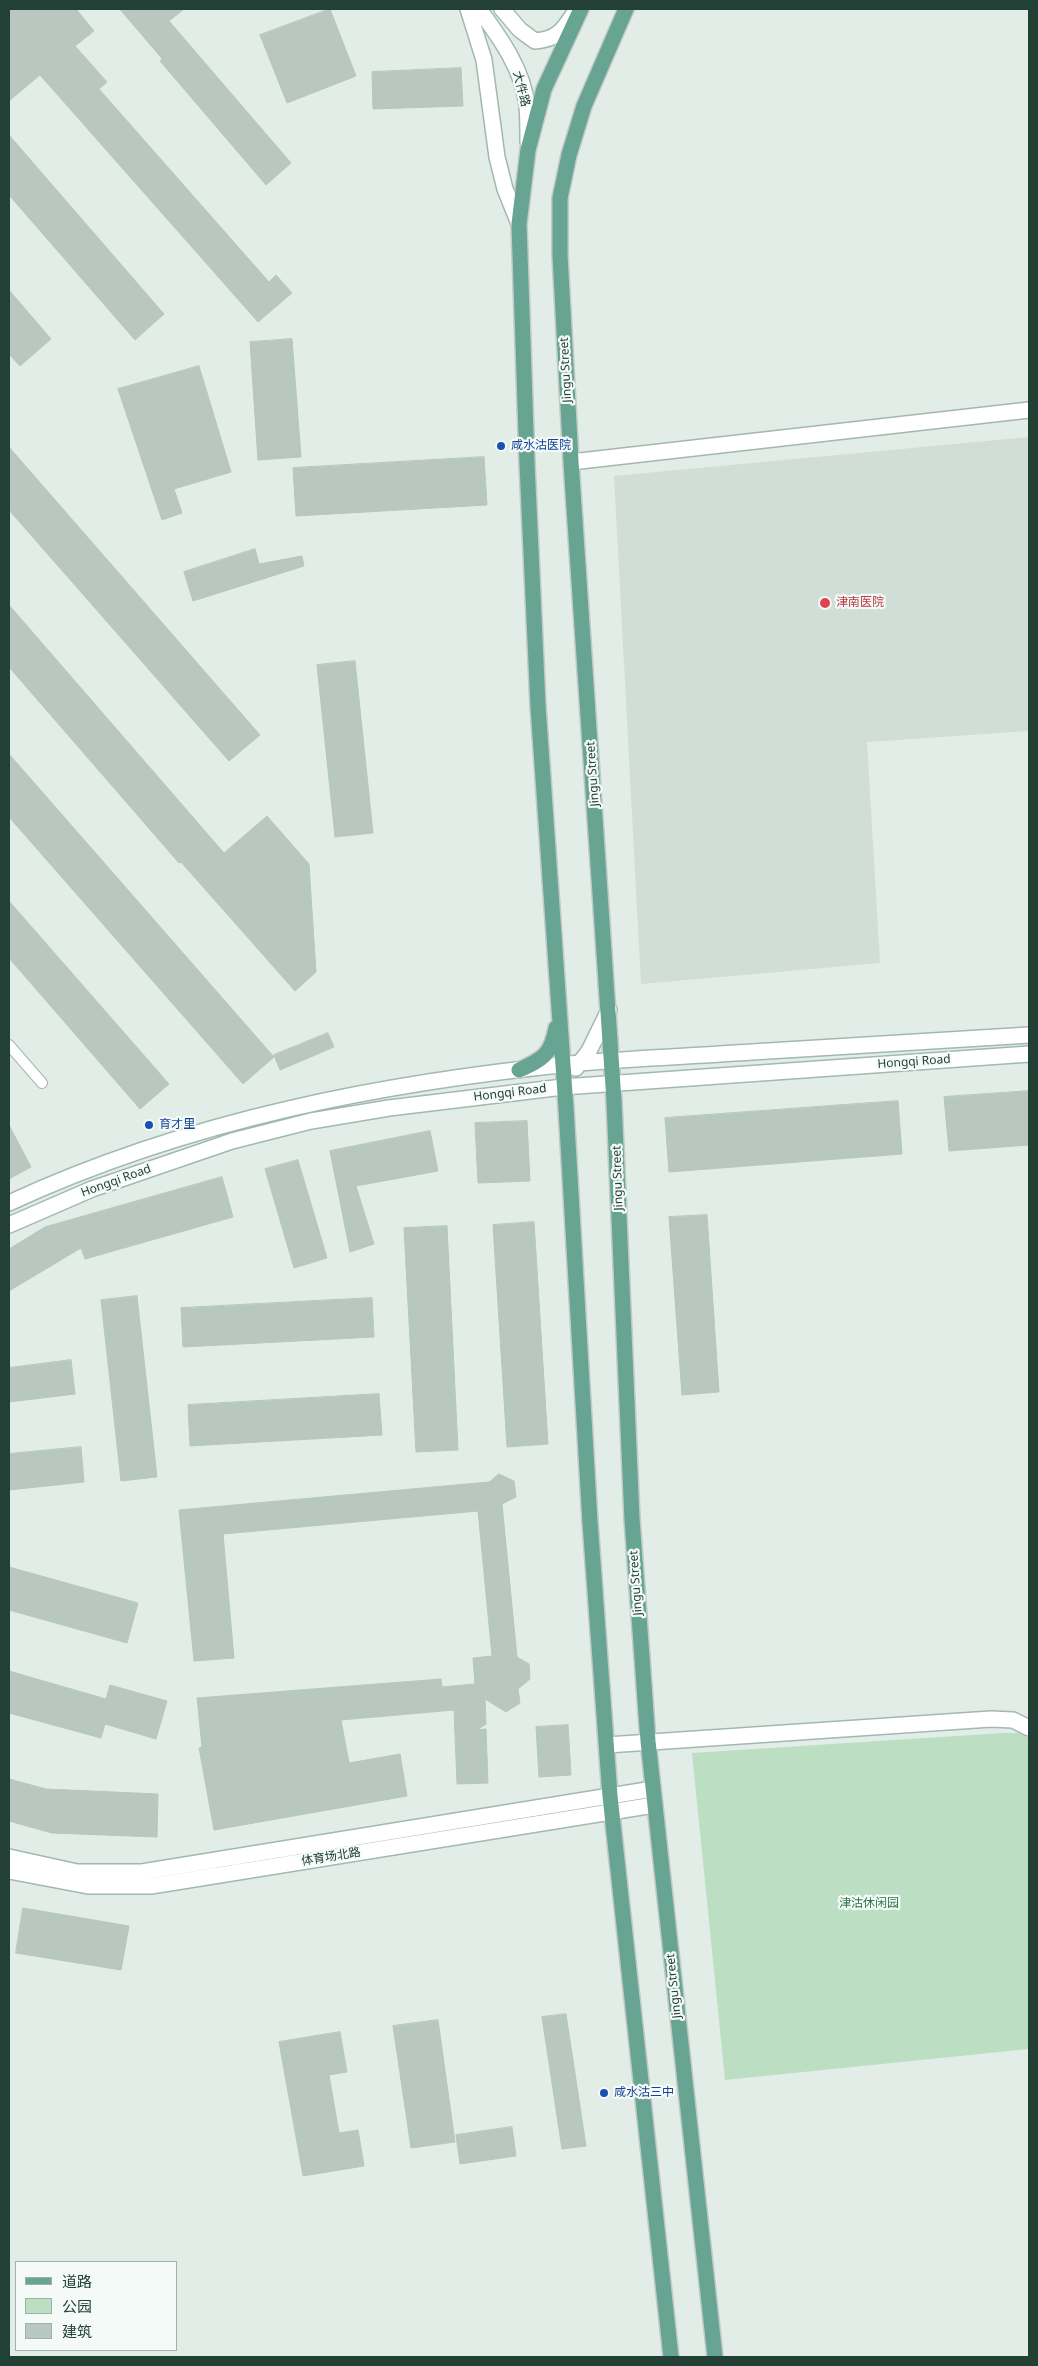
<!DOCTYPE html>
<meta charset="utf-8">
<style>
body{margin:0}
#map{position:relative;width:1038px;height:2366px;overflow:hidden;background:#e3ede8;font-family:"Noto Sans","Noto Sans SC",sans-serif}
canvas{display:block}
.frame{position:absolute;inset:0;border:10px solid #224036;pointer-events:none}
.legend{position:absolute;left:15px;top:2261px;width:162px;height:90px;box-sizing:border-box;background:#f4faf7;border:1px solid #a0b0aa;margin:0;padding:6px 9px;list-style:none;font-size:15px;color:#224036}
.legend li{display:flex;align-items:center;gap:10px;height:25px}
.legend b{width:25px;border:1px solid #a0b0aa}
</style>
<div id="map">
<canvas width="1038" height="2366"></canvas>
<div class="frame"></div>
<ul class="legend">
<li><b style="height:6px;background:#67a492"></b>道路</li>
<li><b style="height:14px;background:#bcdfc4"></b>公园</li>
<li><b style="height:14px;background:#b8c8c1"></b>建筑</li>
</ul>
</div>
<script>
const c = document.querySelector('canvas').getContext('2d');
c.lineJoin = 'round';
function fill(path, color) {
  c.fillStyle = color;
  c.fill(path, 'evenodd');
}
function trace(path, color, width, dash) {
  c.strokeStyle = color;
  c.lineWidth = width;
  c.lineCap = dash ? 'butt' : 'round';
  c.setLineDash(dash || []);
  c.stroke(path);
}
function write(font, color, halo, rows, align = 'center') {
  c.font = font + ' "Noto Sans","Noto Sans SC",sans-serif';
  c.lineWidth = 4.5;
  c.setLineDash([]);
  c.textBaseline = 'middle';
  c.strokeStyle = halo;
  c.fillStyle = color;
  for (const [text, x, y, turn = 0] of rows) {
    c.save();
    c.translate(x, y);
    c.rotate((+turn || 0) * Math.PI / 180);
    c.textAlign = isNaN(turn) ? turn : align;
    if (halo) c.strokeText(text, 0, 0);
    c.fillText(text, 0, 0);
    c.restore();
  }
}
const built = new Path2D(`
 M1029,437V731L867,742L880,963L641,984L614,476Z`);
const green = new Path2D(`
 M1003,1733H1019L1029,1738V2049L725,2080L692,1753Z`);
const building = new Path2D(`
 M9,9H76L94,31L75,46L107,82L99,89L269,282L276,275L292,293L258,322L40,75L9,101Z
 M120,9H184L169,21L291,163L266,185L160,61L162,59Z
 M330,9L356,76L287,103L260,35Z
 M461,68L463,106L373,109L372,72Z
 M9,135L164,314L135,340L9,195Z
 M9,290L51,339L20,366L9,354Z
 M292,339L301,457L258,460L250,342Z
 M199,366L231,472L174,489L182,513L162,520L118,389Z
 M9,447L260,735L229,761L9,510Z
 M484,457L487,505L296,516L293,468Z
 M255,549L259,564L302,556L304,566L193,601L184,572Z
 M9,605L224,853L267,816L309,864L316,972L295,991L181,862L179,863L9,667Z
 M355,661L373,833L335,837L317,665Z
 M9,754L274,1057L243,1084L9,817Z
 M9,901L169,1084L140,1109L9,958Z
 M328,1033L334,1047L280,1070L274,1055Z
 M1029,1091V1145L949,1151L944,1097Z
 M898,1101L902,1154L669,1172L665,1118Z
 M527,1121L530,1181L478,1183L475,1123Z
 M9,1125L31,1167L9,1179Z
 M430,1131L438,1171L356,1186L374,1244L350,1252L330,1151Z
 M298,1160L327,1258L294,1268L265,1169Z
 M222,1177L233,1217L85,1259L81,1248L9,1291V1249L45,1227Z
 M707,1215L719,1392L682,1395L669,1217Z
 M534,1222L548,1444L507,1447L493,1225Z
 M447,1226L458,1450L416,1452L404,1228Z
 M137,1296L157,1477L121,1481L101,1300Z
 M372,1298L374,1337L183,1347L181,1308Z
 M71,1360L75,1394L9,1402V1368Z
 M379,1394L382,1435L190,1446L188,1405Z
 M81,1447L84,1482L9,1490V1454Z
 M499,1474L514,1481L516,1497L502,1504L517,1657L529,1664L530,1679L518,1689L520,1703L506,1712L485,1699L486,1724L477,1730L486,1729L488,1783L457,1784L454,1710L341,1720L349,1763L400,1754L407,1796L214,1830L199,1748L202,1747L197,1698L441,1679L442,1687L475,1684L473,1658L492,1656L478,1511L223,1534L234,1658L194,1661L179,1510L489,1482Z
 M9,1567L138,1603L127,1643L9,1610Z
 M9,1671L106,1699L110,1685L167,1701L156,1739L105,1724L101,1738L9,1713Z
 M568,1725L571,1775L539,1777L536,1727Z
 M9,1779L46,1789L158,1794L157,1837L52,1833L9,1821Z
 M23,1908L129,1926L121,1970L16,1953Z
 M566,2014L586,2146L562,2149L542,2017Z
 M438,2020L455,2142L411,2148L393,2026Z
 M340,2032L347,2072L329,2075L339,2133L358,2130L364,2166L303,2176L279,2042Z
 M512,2127L516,2156L460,2164L456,2135Z`);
const lane = new Path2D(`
 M9,1045L42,1083`);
const street = new Path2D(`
 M571,462L1029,410`);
const secondary = new Path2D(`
 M468,9L484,60L497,157L505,189L519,224
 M479,9C500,38 523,69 527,106C528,118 528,130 528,142
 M502,9L520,30L535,41C558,39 563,30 575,12
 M576,1068L589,1051L609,1010
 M9,1203C188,1120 384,1082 580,1063C637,1058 695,1056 752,1052C845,1046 937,1041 1029,1035
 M9,1225L92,1189L232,1141L311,1121L389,1108L563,1087L1029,1054
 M607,1745L991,1719L1013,1720L1029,1728
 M9,1857L77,1872H142L653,1789
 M9,1871L88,1886H151L654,1805`);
const primary = new Path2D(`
 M581,9L544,89L528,150L519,224L527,463L538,706L566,1108L590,1522L610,1796L671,2357
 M626,9L584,106L569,155L560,198V255L571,462L614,1101L632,1519L648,1741L715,2357
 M519,1070C543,1059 551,1055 556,1028`);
const markers = [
 [501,446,5,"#1a4fb4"],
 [825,603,6,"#e0444e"],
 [149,1125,5,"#1a4fb4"],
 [604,2093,5,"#1a4fb4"]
];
const streetNames = [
 ["大件路",521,89,76],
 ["Jingu Street",566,370,-93],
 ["Jingu Street",593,774,-94],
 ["Hongqi Road",914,1062,-4],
 ["Hongqi Road",510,1093,-7],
 ["Jingu Street",618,1178,-92],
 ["Hongqi Road",116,1181,-20],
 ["Jingu Street",636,1583,-94],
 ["体育场北路",331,1857,-9],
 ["Jingu Street",674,1986,-96]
];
const transitNames = [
 ["咸水沽医院",511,446],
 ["育才里",159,1125],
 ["咸水沽三中",614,2093]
];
const healthNames = [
 ["津南医院",836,603]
];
const parkNames = [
 ["津沽休闲园",869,1904]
];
fill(built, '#d1ddd7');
fill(green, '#bcdfc4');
fill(building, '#b8c8c1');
trace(building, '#b5c7bf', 1);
trace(lane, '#a5b6af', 12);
trace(street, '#a5b6af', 18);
trace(secondary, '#a1b9b0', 18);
trace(primary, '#c1cac7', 18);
trace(lane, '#fff', 10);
trace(street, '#fff', 15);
trace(secondary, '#fff', 15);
trace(primary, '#67a492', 15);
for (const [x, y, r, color] of markers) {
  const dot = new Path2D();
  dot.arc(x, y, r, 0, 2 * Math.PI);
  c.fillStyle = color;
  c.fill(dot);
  trace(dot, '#f4faf7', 2);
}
write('12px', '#224036', '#f4faf7', streetNames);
write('12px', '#164399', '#f4faf7', transitNames, 'left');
write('12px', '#be3a42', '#f4faf7', healthNames, 'left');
write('12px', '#2b7845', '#f4faf7', parkNames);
</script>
